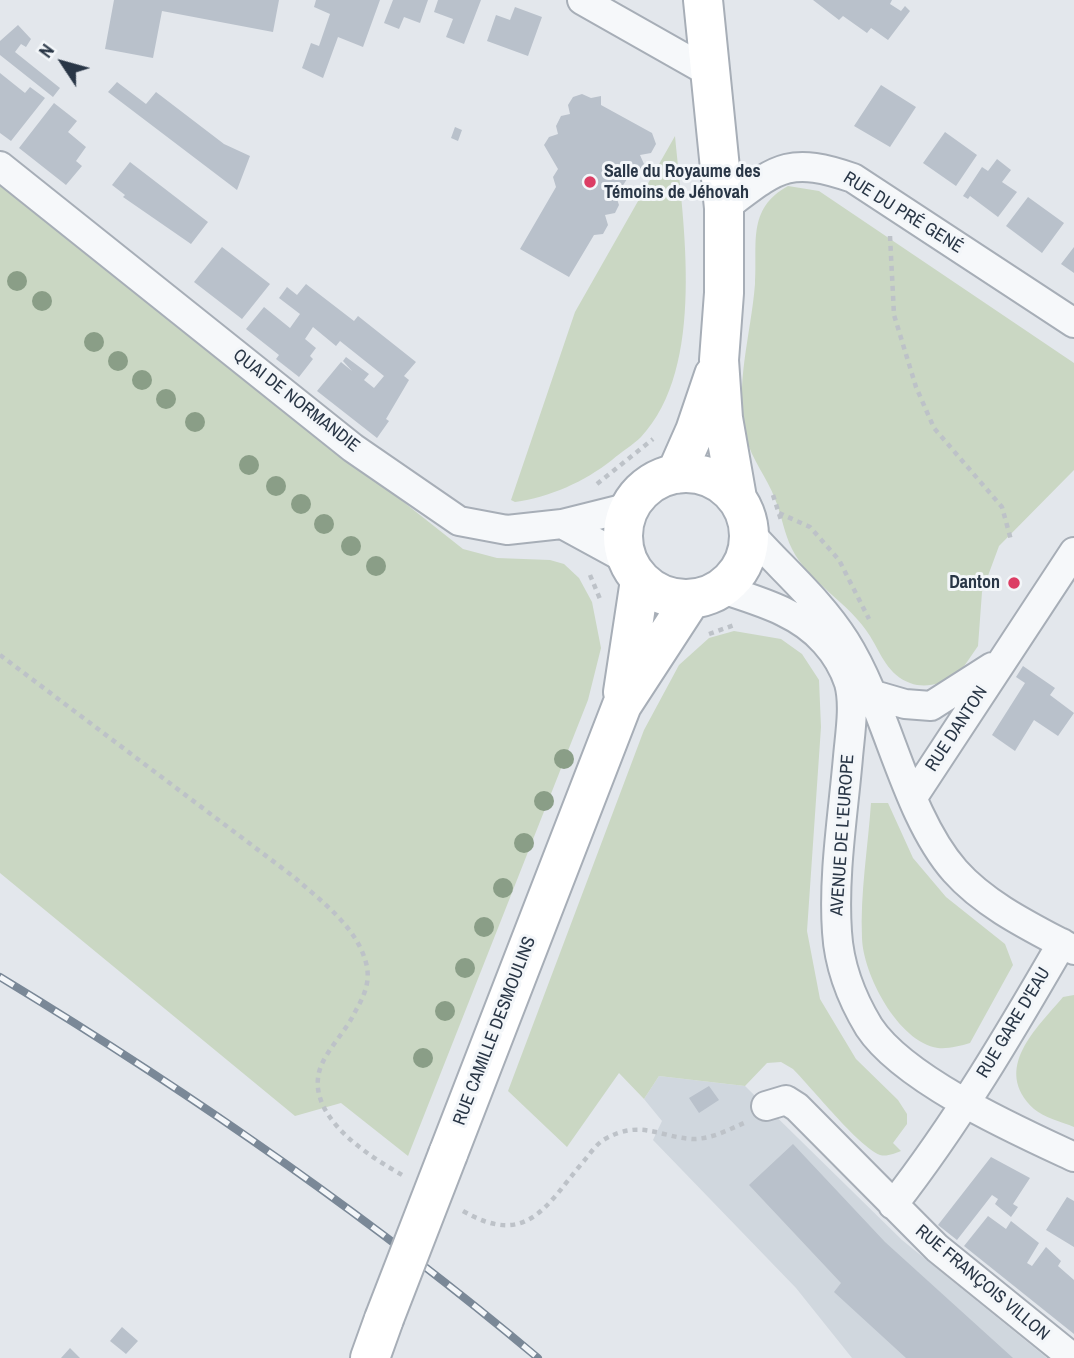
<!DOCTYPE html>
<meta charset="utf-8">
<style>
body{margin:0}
#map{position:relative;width:1074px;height:1358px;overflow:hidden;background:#e3e7ec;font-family:"Archivo Narrow",sans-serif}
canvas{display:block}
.north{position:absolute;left:28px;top:28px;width:70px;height:70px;-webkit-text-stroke:5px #f3f6f9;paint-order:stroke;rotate:306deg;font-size:19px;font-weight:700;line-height:28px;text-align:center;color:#293646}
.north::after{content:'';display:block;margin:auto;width:24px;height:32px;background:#293646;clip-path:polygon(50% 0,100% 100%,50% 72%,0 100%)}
</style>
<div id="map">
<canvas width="1074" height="1358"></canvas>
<div class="north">N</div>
</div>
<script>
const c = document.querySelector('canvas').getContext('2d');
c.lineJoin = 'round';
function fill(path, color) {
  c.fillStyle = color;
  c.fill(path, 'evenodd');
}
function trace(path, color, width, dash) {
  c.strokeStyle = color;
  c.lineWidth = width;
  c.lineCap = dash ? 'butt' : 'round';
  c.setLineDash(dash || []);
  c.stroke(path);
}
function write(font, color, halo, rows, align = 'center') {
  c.font = font + ' "Archivo Narrow",sans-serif';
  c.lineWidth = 6;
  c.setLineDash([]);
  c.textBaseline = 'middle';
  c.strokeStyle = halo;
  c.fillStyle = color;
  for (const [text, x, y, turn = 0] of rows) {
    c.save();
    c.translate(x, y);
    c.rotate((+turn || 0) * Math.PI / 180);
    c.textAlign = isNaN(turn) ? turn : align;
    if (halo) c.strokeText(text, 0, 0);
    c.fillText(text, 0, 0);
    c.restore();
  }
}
const built = new Path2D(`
 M659,1076L745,1086L902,1240L1047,1358H852L796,1288L653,1140L662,1121L644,1099Z`);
const green = new Path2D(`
 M675,136C683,222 707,367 641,437C633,445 621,452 612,460C584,482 550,497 515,502L511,500L575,312Z
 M0,183L463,549L497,558L550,560L564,564L579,578L592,602L601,648L588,700L408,1156L341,1103L295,1116L0,873Z
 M788,186L819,191L1074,363V470L999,546L982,592L978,646L956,678C940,683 926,689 910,683C888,675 881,654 870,636C850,603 809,583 792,549C784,533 782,516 775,499C767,477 752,461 746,437C734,386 751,335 755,284C758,245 746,209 788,186Z
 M734,631L781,639L802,654L819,680L821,727L807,931L820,999L856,1059L898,1100L907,1114V1124L893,1143L901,1151C895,1153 887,1157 880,1155C858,1146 812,1088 793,1069L781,1062L767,1063L745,1086L659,1076L644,1099L619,1073L567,1147L508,1091L644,730L679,665L709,638Z
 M871,803H888L913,858L946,897L1005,944L1013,965L970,1043C960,1046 948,1049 938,1048C898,1042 863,974 862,938C860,894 868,847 871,803Z
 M1074,995V1127C1062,1122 1043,1117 1034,1109C991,1069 1037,1028 1063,997Z`);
const building = new Path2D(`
 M114,0H279L273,32L162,11L153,58L105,49Z
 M316,0H380L363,47L338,37L323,78L302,68L311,43L319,46L330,14L314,7Z
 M393,0H428L420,23L404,17L399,29L384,23Z
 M438,0H481L464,44L446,37L453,19L434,12Z
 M813,0H892L890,4L901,11L905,6L910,11L888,40L871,28L867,33L843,16L839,20Z
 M515,7L542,17L528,56L487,41L496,15L510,20Z
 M18,25L31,39L26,47L21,44L15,52L60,88L53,97L0,55V41Z
 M0,73L25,93L30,87L45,98L11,141L0,133Z
 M117,82L146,104L156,92L224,144L250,156L237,190L108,92Z
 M881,85L916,107L890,147L854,126Z
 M582,94L591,98L601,96V105L652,133L656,144L651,153L640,155L644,164L638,174L629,176L616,196L619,205L615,213L605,215L608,225L603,234L594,235L569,277L520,249L556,187L553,177L558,169L544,145L549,137L558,134L556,126L561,116L570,114L568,105L573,97Z
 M54,103L77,121L68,132L86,147L76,161L82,166L66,185L19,148Z
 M455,127L462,130L458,141L451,138Z
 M945,132L977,155L956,186L923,163Z
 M997,159L1011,170L1002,182L1017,192L998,217L970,196L968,199L963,196L982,167L988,171Z
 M130,162L208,222L191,244L123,197L125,195L112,185Z
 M1028,197L1064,223L1042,253L1006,226Z
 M222,247L270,284L242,319L194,282Z
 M1074,247V273L1061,264Z
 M306,284L354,321L358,316L416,362L404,376L409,380L386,419L389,421L377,438L317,391L341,362L352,371L343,361L346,357L369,374L364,380L374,388L384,376L340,341L336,346L313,327L305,339L316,348L310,356L313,359L299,377L276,359L279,355L246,329L264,307L290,328L300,314L279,298L287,287L297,295Z
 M1023,666L1055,688L1050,695L1074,713L1058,736L1034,720L1015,751L992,735L1025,683L1016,677Z
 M709,1086L719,1100L699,1113L689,1098Z
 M793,1144L885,1242L1013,1358H906L834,1292L841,1283L749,1185Z
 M991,1157L1030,1178L1013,1204L1018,1207L1011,1217L995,1204L998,1199L992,1195L957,1240L938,1225Z
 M1067,1197L1074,1201V1247L1046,1230Z
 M988,1216L1006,1229L1011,1221L1039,1243L1027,1263L1032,1266L1046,1247L1061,1261L1058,1266L1074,1280V1334L964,1246Z
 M122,1327L138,1341L126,1354L110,1341Z
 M70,1348L80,1358H61Z`);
const path = new Path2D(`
 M890,236L894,315L916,387L934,428L1002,507L1011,540
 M597,484L653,439
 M773,495L782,523
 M779,513L810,527L839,560L869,619
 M590,575L600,599
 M709,634L737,624
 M0,655L294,877C322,902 359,928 367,967C370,984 363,998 355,1012C346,1031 329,1047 321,1066C302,1115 370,1157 404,1176
 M463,1211C527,1248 546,1206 583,1162C590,1154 596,1144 605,1139C641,1119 658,1137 693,1139C711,1139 728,1130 744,1123`);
const street = new Path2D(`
 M582,0L709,72
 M0,166L353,448L459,521L507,530L562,524L630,507
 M724,208C776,169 787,155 853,178L1074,323
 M562,524L628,560
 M750,533C781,568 820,601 845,641C888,709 904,813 955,871C986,906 1033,928 1074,950
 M722,589C758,601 799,612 825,642C835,653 844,668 849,683C855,705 850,734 848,757C843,815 833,875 837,932C839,965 852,999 869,1027C904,1080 1016,1130 1074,1157
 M874,695L905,704L931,706L992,667
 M913,797L1074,552
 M766,1106L786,1100L797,1107L937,1248L1073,1358
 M893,1205C957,1123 1010,1033 1062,943`);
const secondary = new Path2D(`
 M703,0L724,208V293L719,360L723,418L737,498
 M623 536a63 63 0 1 1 126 0a63 63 0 1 1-126 0Z
 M676,474L695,431L714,375
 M623,692L640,580
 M448,1154L622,705L691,599
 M370,1358L384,1319`);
const rail = new Path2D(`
 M0,977C188,1091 369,1216 538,1358`);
const secondaryBridge = new Path2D(`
 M384,1319L448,1154`);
const trees = [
 [17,281],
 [42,301],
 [94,342],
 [118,361],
 [142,380],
 [166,399],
 [195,422],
 [249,465],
 [276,486],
 [301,504],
 [324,524],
 [351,546],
 [376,566],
 [564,759],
 [544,801],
 [524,843],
 [503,888],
 [484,927],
 [465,968],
 [445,1011],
 [423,1058]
];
const markers = [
 [590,182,7,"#dc3d64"],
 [1014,583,7,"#dc3d64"]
];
const poiNames = [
 ["Salle du Royaume des",604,172],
 ["Témoins de Jéhovah",604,193],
 ["Danton",1000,583,"right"]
];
const streetNames = [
 ["RUE DU PRÉ GENÉ",903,213,32],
 ["QUAI DE NORMANDIE",296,401,38],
 ["RUE DANTON",957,729,-57],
 ["AVENUE DE L'EUROPE",843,835,-86],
 ["RUE GARE D'EAU",1014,1023,-59],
 ["RUE CAMILLE DESMOULINS",495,1031,-69],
 ["RUE FRANÇOIS VILLON",982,1283,40]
];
fill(built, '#d0d7de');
fill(green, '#cad7c3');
fill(building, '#b9c1cb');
trace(street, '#a7aeb7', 32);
trace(secondary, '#a7aeb7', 42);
trace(path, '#bdc2c8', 4.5, [5, 5]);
trace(street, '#f6f8fa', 28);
trace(secondary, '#fff', 38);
trace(rail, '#7a8897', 8);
trace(rail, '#f3f6f9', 5, [16]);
trace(secondaryBridge, '#a7aeb7', 42, []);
trace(secondaryBridge, '#fff', 38);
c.fillStyle = '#8a9e87';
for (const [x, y] of trees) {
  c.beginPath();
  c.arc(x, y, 10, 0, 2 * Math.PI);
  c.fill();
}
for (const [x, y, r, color] of markers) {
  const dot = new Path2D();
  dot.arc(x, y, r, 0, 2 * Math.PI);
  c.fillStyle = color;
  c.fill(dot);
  trace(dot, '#f3f6f9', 2.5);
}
write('bold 18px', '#293646', '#f3f6f9', poiNames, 'left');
write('18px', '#293646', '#f3f6f9', streetNames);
</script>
